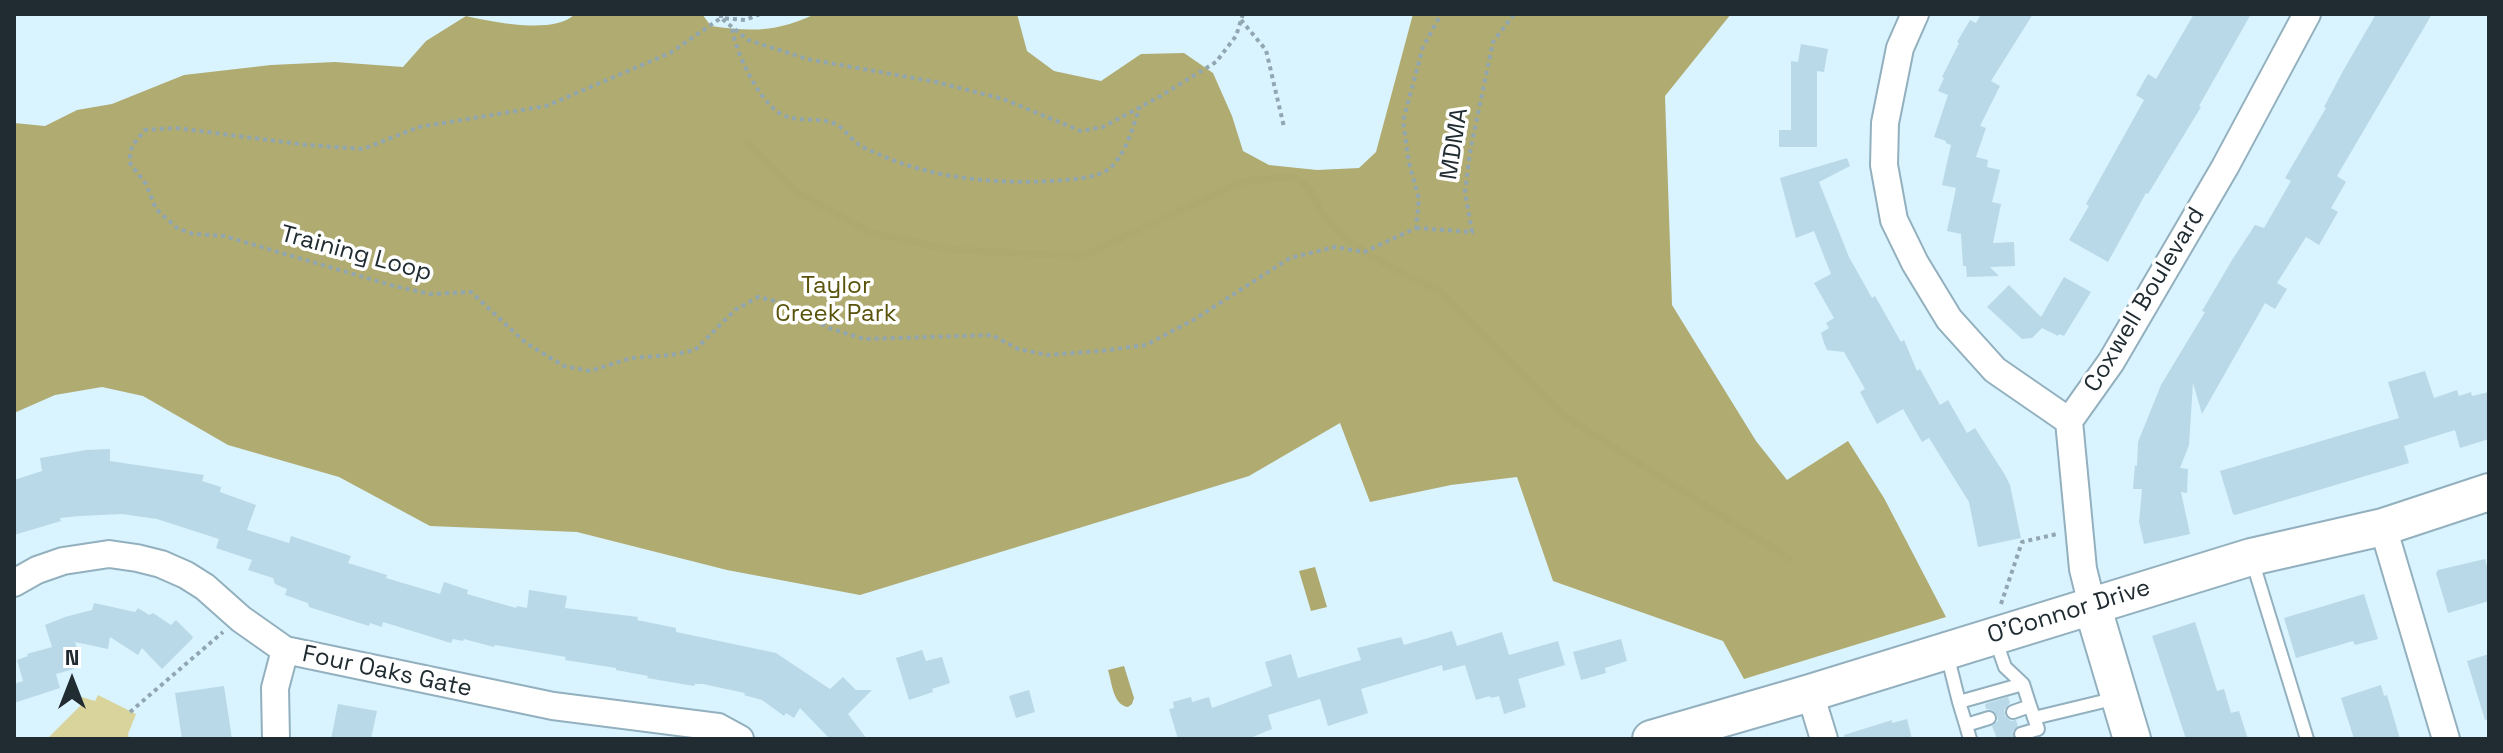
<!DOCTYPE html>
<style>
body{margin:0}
#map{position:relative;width:2503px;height:753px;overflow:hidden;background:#d9f3ff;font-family:"Space Grotesk",sans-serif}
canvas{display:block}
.frame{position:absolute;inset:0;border:16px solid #202c31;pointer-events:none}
.north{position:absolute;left:32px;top:641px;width:80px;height:80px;-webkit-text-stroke:6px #fff;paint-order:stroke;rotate:0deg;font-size:22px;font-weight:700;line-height:32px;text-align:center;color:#202c31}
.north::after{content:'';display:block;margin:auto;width:28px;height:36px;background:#202c31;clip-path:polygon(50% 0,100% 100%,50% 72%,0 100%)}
</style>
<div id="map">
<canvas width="2503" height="753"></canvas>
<div class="frame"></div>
<div class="north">N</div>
</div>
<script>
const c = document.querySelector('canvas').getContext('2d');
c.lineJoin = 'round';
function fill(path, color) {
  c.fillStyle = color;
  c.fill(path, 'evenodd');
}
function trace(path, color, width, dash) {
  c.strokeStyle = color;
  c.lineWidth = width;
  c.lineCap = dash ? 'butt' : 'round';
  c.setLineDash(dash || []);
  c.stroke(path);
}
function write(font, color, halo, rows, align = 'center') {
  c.font = font + ' "Space Grotesk",sans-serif';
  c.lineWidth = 7;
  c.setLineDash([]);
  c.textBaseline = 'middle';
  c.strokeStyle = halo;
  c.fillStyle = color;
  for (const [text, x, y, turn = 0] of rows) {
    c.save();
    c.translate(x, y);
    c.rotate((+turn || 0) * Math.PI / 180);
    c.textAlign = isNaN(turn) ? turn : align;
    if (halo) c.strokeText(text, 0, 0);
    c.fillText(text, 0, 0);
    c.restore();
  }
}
const green = new Path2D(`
 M98,695L136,714L128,734L129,739H47L80,706L82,697L95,701Z`);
const forest = new Path2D(`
 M575,14H702L711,26C752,32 777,32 815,14H1017L1027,51L1054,71L1101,81L1141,54L1184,53L1213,73L1232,116L1243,151L1269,165L1317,170L1359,168L1376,152L1413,14H1731L1665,96L1672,305L1756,441L1787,480L1848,441L1884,498L1946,617L1744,679L1723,641L1553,581L1517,477L1451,485L1370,502L1340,423L1249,476L860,595L727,570L577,532L430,526L339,477L228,445L143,396L102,387L55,395L14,413V123L45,126L77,110L112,104L184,75L271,65L335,62L403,67L426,41L466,16C493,22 554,35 575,14Z`);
const water = new Path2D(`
 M1315,567L1327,607L1311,611L1299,571Z
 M1124,666L1134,698L1132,704L1128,707C1113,705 1112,683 1108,670Z`);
const stream = new Path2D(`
 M747,142L794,190L869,232L953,250L1083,256L1244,181L1294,177L1308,187L1323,214L1335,229L1364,252L1406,275L1442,292L1566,417L1790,559`);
const building = new Path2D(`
 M1981,14H2033L1991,81L2000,86L1980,126L1986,128L1976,157L1988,160L1987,167L2000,170L1992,202L2001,204L1993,243L2014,242L2015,266L1990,267L1999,276L1967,277L1966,266H1963L1961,234L1947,231L1956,188L1942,185L1951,145L1946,143V141L1934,137L1948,95L1938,91L1944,78L1942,77L1959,43L1957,42L1970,20L1976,23Z
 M2194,14H2251L2199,106L2201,107L2148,194L2146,193L2108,262L2069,240L2089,206L2086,204L2144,100L2136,95L2148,74L2156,79Z
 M2376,14H2432L2337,176L2346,182L2331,208L2338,212L2319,245L2306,237L2277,283L2287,289L2275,309L2265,303L2202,414L2193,383L2189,445L2180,468L2188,469L2187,493L2181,492L2190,534L2144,544L2139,522L2142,489H2133L2135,465L2137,466L2138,442L2161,385L2205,312L2202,311L2232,260L2255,225L2264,228L2291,181L2285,178L2326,108L2324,107L2343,71Z
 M1801,44L1828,49L1824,72L1817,71V147H1779V130H1791V61L1798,62Z
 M1847,158L1850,166L1819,182L1849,257L1872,298L1875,296L1901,342L1904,340L1917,371L1920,369L1940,405L1948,400L1967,433L1975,428L2005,475L2010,485L2021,538L1978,547L1969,502L1929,438L1922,442L1903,409L1877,424L1860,392L1865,389L1844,352L1827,350L1824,343L1821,333L1829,328L1826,323L1834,318L1814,283L1831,274L1814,231L1796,238L1780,178Z
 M2064,277L2091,292L2064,336L2059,334L2058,336L2042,328L2032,338L2022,339L1987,307L2009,285L2041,317Z
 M2425,371L2434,398L2457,390L2459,396L2471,392L2472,396L2489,392V439L2460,448L2455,430L2404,446L2409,463L2235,515L2233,514L2220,471L2399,418L2388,382Z
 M110,449V461L204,475L202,481L221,487L220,492L256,505L247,530L289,543L291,536L351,556L348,563L387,575L386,578L440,594L444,582L468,590L467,594L516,608L517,606L527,608L529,590L567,596L565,608L638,617L637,620L676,628V632L776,653L830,689L843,677L856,690H872L848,714L867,739H830L800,708L794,718L786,713L784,716L762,700L744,695L745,693L703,684H695L694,686L647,678L648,676L616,670V668L565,660L566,657L495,645L494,647L464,639L463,641L453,639L451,643L383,622L382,627L370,623L369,626L309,607L308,603L285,595L287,589L275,584L273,578L248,570L252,560L216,548L219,539L157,519L122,514L80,516L60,518L61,521L14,535V480L42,471L40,458L86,450Z
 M2485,559L2489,574V601L2448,613L2436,573L2438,570Z
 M2364,594L2378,639L2355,645L2353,641L2296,658L2284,618Z
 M94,603L135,612L138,608L149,615L153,613L171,625L176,620L193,637L192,639L162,669L142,648L138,655L110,637L108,649L75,642L79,655L70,658L74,669L56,674L60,688L14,703V684L23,681L17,660L28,656L27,654L52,647L45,625L65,617L92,610Z
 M2195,622L2217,691L2224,689L2231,713L2239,711L2248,739H2186L2152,636Z
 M1452,631L1457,646L1502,632L1509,655L1558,641L1565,665L1518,679L1526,707L1504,714L1499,696L1491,698L1490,696L1476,700L1465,665L1443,671L1442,665L1361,689L1368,713L1328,726L1320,699L1268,715L1272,729L1248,739H1178L1169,709L1174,708L1173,702L1191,697L1192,702L1209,697L1212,708L1272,686L1265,662L1291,654L1298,678L1361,660L1357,648L1401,637L1404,645Z
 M1621,639L1627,661L1605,668L1606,673L1581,680L1573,652Z
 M922,650L926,661L942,657L950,683L932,689L933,692L909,700L896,658Z
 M2489,654V719L2485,720L2467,661Z
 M2381,685L2384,696L2387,695L2400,739H2354L2341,698Z
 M224,686L232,739H182L175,693Z
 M1029,690L1035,712L1016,718L1009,696Z
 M2008,697L2010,703L2004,710L2005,716L2011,721L2016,720L2018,726L2013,731L2014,739H1997L1992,726L1998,721L1997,715L1992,710L1986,709L1985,704Z
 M338,704L377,711L371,739H331Z
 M1907,719L1912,739H1845L1844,735L1892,720V723Z`);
const path = new Path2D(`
 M721,14V18L745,20L760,14
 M1243,14L1236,36L1216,62L1159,97L1103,127L1081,131L1003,99L936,82L807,59L748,40L721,18L670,53L546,106L419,127L363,149L307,145L176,128L145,130L132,146L129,162L146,184L156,209L177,228L193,234L224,236L394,286L430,294L471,292L526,343L564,366L590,371L631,358L671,355L695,350L735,310L758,297L783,303L829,328L864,339L992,335L1018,349L1047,355L1100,351L1146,345L1195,319L1290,258L1335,247L1364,252L1416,228L1419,199L1409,163L1403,121L1423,47L1441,14
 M1241,20L1266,50L1284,127
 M732,29C737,55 757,97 779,113C795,123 816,117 833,123C844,127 851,140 861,146C868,150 876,153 883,156C937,180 1006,185 1064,180C1078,179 1099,177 1110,168C1126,154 1133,126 1140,107
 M1416,228L1472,232L1465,192L1470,152L1493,42L1514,14
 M2001,604L2022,542L2057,534
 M130,712L223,632`);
const service = new Path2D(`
 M2252,560L2307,739
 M1996,641L2005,667L2023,684
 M1947,654L1959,702
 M2013,712L2030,706L2038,729L2021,734
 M2034,718L2117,698
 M1966,725L1959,702L2023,684L2030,706
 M1970,739L1966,725L1989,718`);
const minor = new Path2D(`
 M1915,14L1900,48L1885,123L1884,165L1894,220L1915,263L1949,319L1995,370L2069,421
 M2383,527L2446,739
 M14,583L37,570L63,561L109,554L137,558L161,564L186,575L205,587L241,619L285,650L553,706L718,727L740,739
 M2092,605L2083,569L2069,421L2111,362L2225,167L2307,14
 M1810,693L1824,739
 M276,739L275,688L285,650`);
const secondary = new Path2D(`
 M2092,605L2132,739
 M1651,739L1810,693L2251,557L2383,527L2489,492`);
const streetNames = [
 ["MDMA",1455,144,-81],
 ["Training Loop",356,254,15],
 ["Coxwell Boulevard",2145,300,-59],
 ["O'Connor Drive",2069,612,-17],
 ["Four Oaks Gate",387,672,12]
];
const parkNames = [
 ["Taylor",836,286],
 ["Creek Park",836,314]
];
fill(green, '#d9d49c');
fill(forest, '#b0ab71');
fill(water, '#aea96f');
trace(stream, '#aea96f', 7);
fill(building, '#b9d9e8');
trace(service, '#92b0be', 16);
trace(minor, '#92b0be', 30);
trace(secondary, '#92b0be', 40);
trace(path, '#91a6af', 4, [4, 4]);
trace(service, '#fff', 12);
trace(minor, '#fff', 26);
trace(secondary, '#fff', 36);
write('24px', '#202c31', '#fff', streetNames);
write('24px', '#59530b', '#fff', parkNames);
</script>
